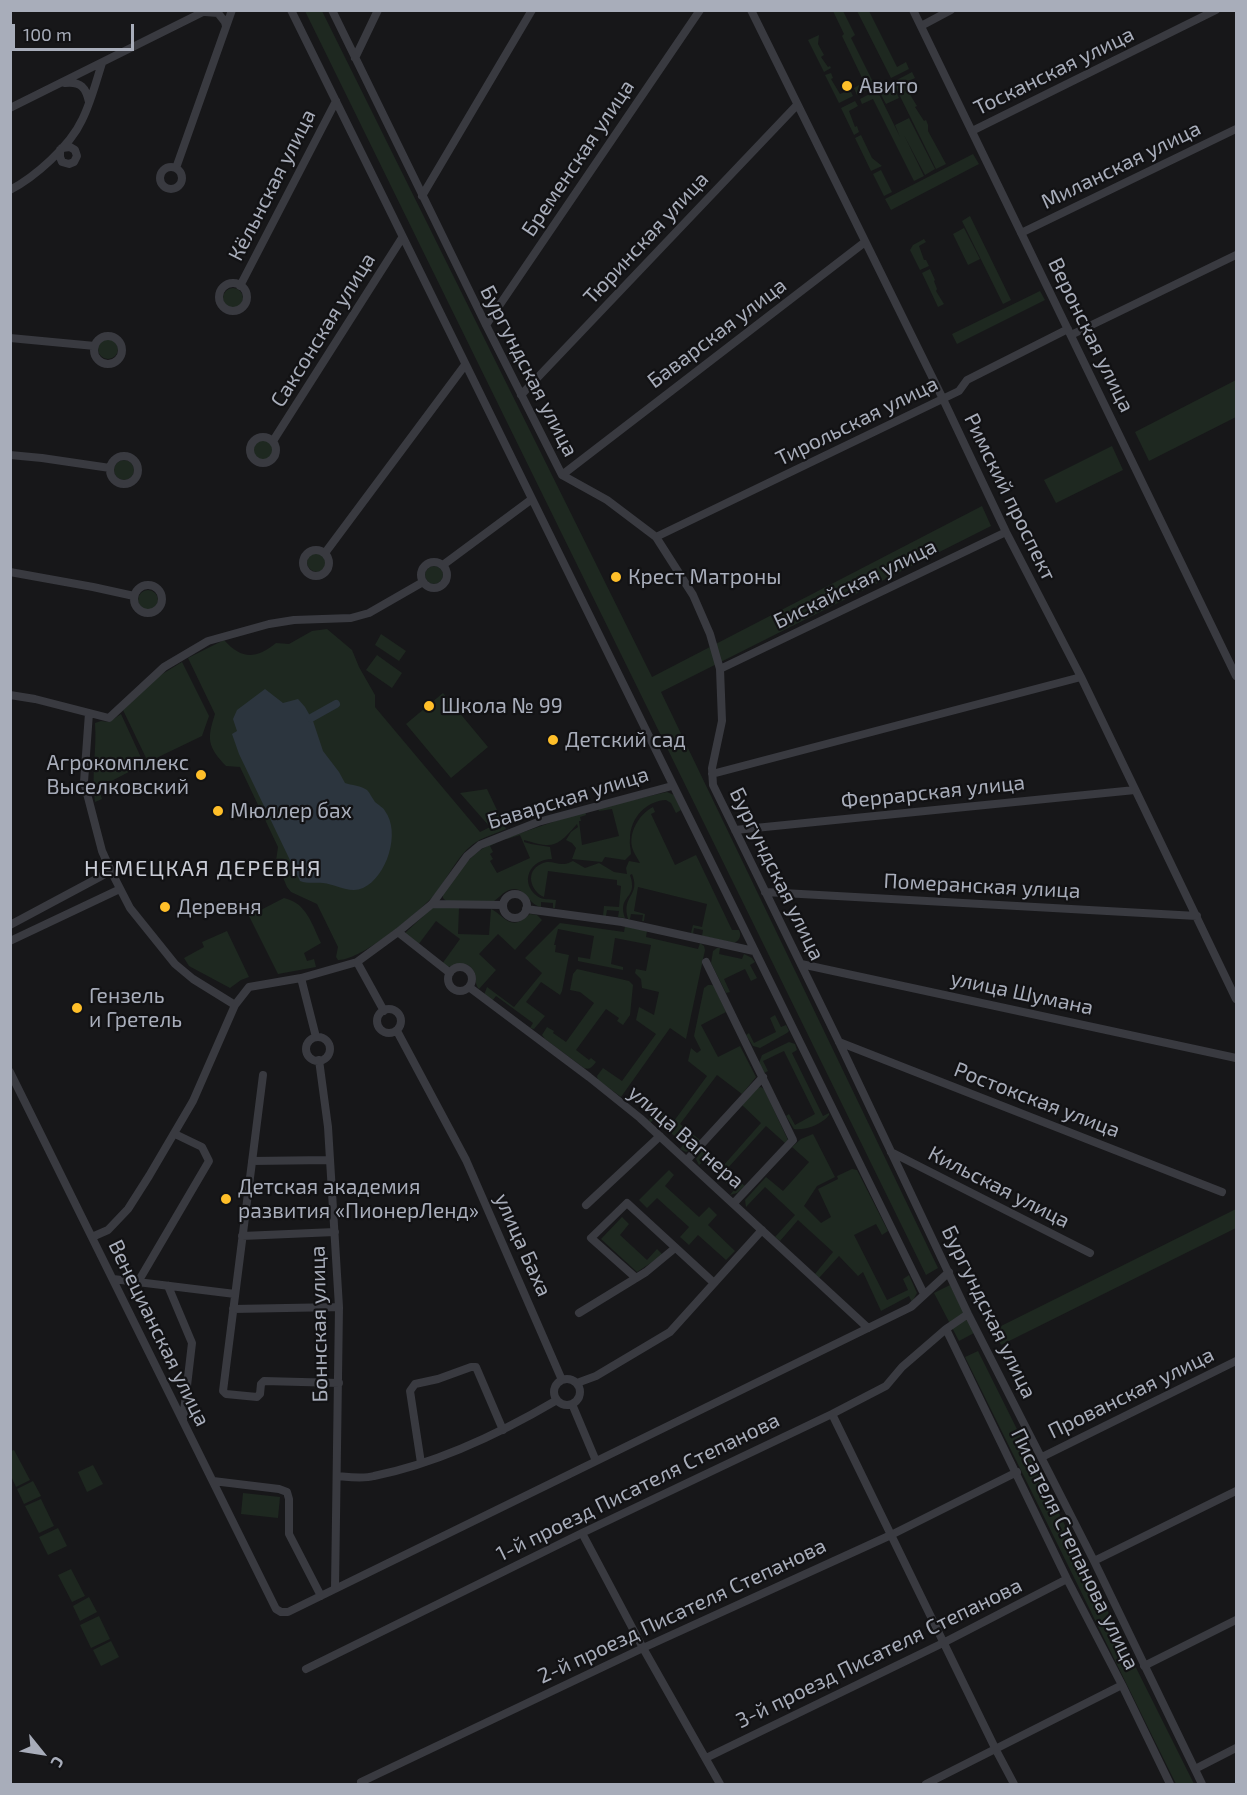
<!DOCTYPE html>
<meta charset="utf-8">
<style>
body{margin:0}
#map{position:relative;width:1247px;height:1795px;overflow:hidden;background:#171719;font-family:"Exo 2",sans-serif}
canvas{display:block}
.frame{position:absolute;inset:0;border:12px solid #a8adba;pointer-events:none}
.north{position:absolute;left:12px;top:1723px;width:60px;height:60px;-webkit-text-stroke:4px #121214;paint-order:stroke;rotate:120deg;font-size:16px;font-weight:700;line-height:24px;text-align:center;color:#a8adba}
.north::after{content:'';display:block;margin:auto;width:21px;height:27px;background:#a8adba;clip-path:polygon(50% 0,100% 100%,50% 72%,0 100%)}
.scale{position:absolute;left:12px;top:24px;width:122px;height:27px;box-sizing:border-box;border:3px solid #a8adba;border-top:0;padding-left:8px;font-size:18px;line-height:21px;white-space:nowrap;color:#a8adba;-webkit-text-stroke:4px #121214;paint-order:stroke}
</style>
<div id="map">
<canvas width="1247" height="1795"></canvas>
<div class="frame"></div>
<div class="north">С</div>
<div class="scale">100 m</div>
</div>
<script>
const c = document.querySelector('canvas').getContext('2d');
c.lineJoin = 'round';
function fill(path, color) {
  c.fillStyle = color;
  c.fill(path, 'evenodd');
}
function trace(path, color, width, dash) {
  c.strokeStyle = color;
  c.lineWidth = width;
  c.lineCap = dash ? 'butt' : 'round';
  c.setLineDash(dash || []);
  c.stroke(path);
}
function write(font, color, halo, rows, align = 'center') {
  c.font = font + ' "Exo 2",sans-serif';
  c.lineWidth = 4.5;
  c.setLineDash([]);
  c.textBaseline = 'middle';
  c.strokeStyle = halo;
  c.fillStyle = color;
  for (const [text, x, y, turn = 0] of rows) {
    c.save();
    c.translate(x, y);
    c.rotate((+turn || 0) * Math.PI / 180);
    c.textAlign = isNaN(turn) ? turn : align;
    if (halo) c.strokeText(text, 0, 0);
    c.fillText(text, 0, 0);
    c.restore();
  }
}
const green = new Path2D(`
 M305,11H322L652,677L982,506L991,526L661,692L938,1268L926,1275Z
 M833,11H843L855,35L851,38L875,86L857,95L854,88L864,82L842,36L844,34Z
 M857,11H869L897,67L906,62L909,69L891,78Z
 M819,35L818,44L824,55L821,57L828,67L830,66L831,68L824,72L808,40Z
 M912,72L915,78L905,83L906,88L917,106L915,107L924,121L926,120L928,125V131L946,164L936,169L893,82Z
 M831,73L833,78L831,79L840,94L850,90L853,96L839,103L825,75Z
 M891,82L899,98L886,104L878,89Z
 M877,90L900,137L895,125L909,118L935,169L925,175L904,135L924,176L914,181L873,99L862,104L860,99Z
 M855,101L858,106L849,111L855,127L857,126L859,132L854,135L841,108Z
 M861,135L872,158L882,166L871,171L855,138Z
 M973,154L979,164L891,210L885,199Z
 M881,170L892,192L884,196L873,174Z
 M970,216L1011,300L1003,304L962,221Z
 M964,228L980,259L968,265L953,234Z
 M924,239L926,242L919,246L924,260H926L929,266L920,270L910,250L913,245Z
 M930,269L935,280L934,281L937,289L936,291L944,304L938,307L922,273Z
 M223 298a10 10 0 1 1 20 0a10 10 0 1 1-20 0Z
 M1040,291L1045,300L957,344L952,334Z
 M98 349a10 10 0 1 1 20 0a10 10 0 1 1-20 0Z
 M1236,380V417L1149,461L1135,432Z
 M253 450a10 10 0 1 1 20 0a10 10 0 1 1-20 0Z
 M1112,446L1123,470L1056,503L1044,480Z
 M114 470a10 10 0 1 1 20 0a10 10 0 1 1-20 0Z
 M307 562a10 10 0 1 1 20 0a10 10 0 1 1-20 0Z
 M425 575a9 9 0 1 1 18 0a9 9 0 1 1-18 0Z
 M138 600a10 10 0 1 1 20 0a10 10 0 1 1-20 0Z
 M327,629L352,650L359,667L375,695V707L480,832L490,827L460,793L487,789L506,829C495,834 482,837 472,845C457,857 448,877 436,893C421,911 361,961 338,960L336,957L338,947L317,904L291,892L287,887L276,861L278,847L240,767L226,766C207,746 207,739 215,714L188,658L224,640C242,660 256,659 276,643L289,644L312,631Z
 M381,634L406,651L399,661L375,645Z
 M377,655L402,673L392,688L366,670Z
 M182,662L209,716L202,736L148,762L123,710L159,676Z
 M443,693L488,747L451,778L406,724Z
 M121,714L144,764L100,787L99,790L102,799L95,802C91,776 97,750 95,723L101,721L109,722Z
 M667,792L674,795L681,810L676,813L671,803L666,800C646,801 630,818 630,839C629,844 631,849 631,854L625,860L605,857L602,862L572,859L576,848L572,843L566,840L571,832L578,827L577,824C557,847 554,849 524,840V842L531,844L550,847L552,859C530,859 519,882 537,896C542,900 550,899 556,900L555,908H553V903L541,902V907C527,904 525,884 509,890C503,892 499,898 494,901H446L443,898V894C460,871 468,854 495,842L496,843L490,846L493,852L490,854L493,859L490,861L497,873L530,858L520,835L507,839L506,838L585,811L586,815L580,817L581,821H579L582,845L619,836L612,809L599,811L598,808Z
 M653,807L655,812L651,814L675,865L696,855L732,930H739C742,936 739,941 734,943L702,936L703,930L694,928L693,934L691,933L693,925L702,927L707,904L638,887L634,911L645,914L644,921H642L643,915L631,914L630,919H628C621,895 641,896 632,874L630,875C631,878 632,881 632,885C633,898 618,898 625,918L618,917L619,911L607,910L606,916H603L604,906L619,907L621,886L617,885V880L548,871L544,897C530,891 525,871 541,864C550,859 556,865 564,864C567,864 570,862 573,861L585,868L599,863L614,872L627,874L626,868L629,861L640,863C638,859 634,853 633,850C627,834 639,814 653,807Z
 M284,898C307,903 312,925 321,943L304,953L307,961L314,959L316,967L278,974L249,916Z
 M432,908H459L458,934L489,935L491,909C501,913 509,929 522,920C525,918 527,916 530,914L537,915L542,920L515,950L498,934L479,954L496,970L479,989C474,983 477,981 475,974C470,960 458,964 448,967L442,964L460,939L436,921L418,945L405,933Z
 M560,923L624,932L625,926L647,931L646,937L698,949L700,943L704,946L705,950L686,1039L670,1028L621,1097L598,1080L597,1076L603,1068L622,1081L656,1034L636,1020L639,1007L654,1015L659,992L642,988L641,979L635,973L636,969L646,971L651,945L615,938L611,964L623,967V970L578,961V957L590,959L594,936L558,929L554,945H556L555,952L569,955L562,991L560,995L541,982L526,1002L545,1016L534,1029L530,1028L533,1023L496,996L492,1001L484,995L487,987L514,1007L542,973L525,958Z
 M227,931L249,977L241,980L230,988L189,966L184,958L204,947L202,942Z
 M717,948H720L719,954L742,959L744,954L752,958L755,962L750,965L757,978L751,981L745,969L724,979L730,992L726,993L711,963L713,951Z
 M577,969L629,981L633,985L630,1015L623,1025L617,1021L619,1018L606,1009L576,1050L589,1060L591,1058L596,1062C592,1067 590,1070 584,1068L545,1039L542,1035L547,1027L554,1031L553,1033L566,1042L594,1003L580,992L570,990L573,974Z
 M708,985H712L714,986L726,1012L701,1025L718,1057L740,1046L756,1077L742,1094L717,1075L680,1124L700,1140L690,1150L686,1152L680,1149L684,1144L654,1119L650,1123L649,1120L656,1107L674,1121L707,1076L688,1061L691,1048L697,1053L701,1050L694,1036L704,988Z
 M775,1015L781,1027L786,1025L789,1031L787,1033L760,1048L753,1046L746,1035L749,1033L754,1043L776,1032L770,1018Z
 M789,1042L795,1044L797,1050L792,1053L823,1116L829,1113V1115C823,1124 804,1131 794,1129L786,1116L789,1114L795,1125L815,1114L784,1051L763,1061L768,1071L764,1073L759,1063L762,1055Z
 M761,1087L764,1089L788,1140L785,1143L766,1126L726,1170L745,1186L737,1193L730,1195L734,1190L704,1161L699,1165L696,1159L703,1149L723,1166L761,1123L742,1105L757,1088Z
 M813,1134L835,1177L817,1186L804,1206L821,1223L831,1217L818,1189L838,1179L837,1176L852,1169L857,1170L888,1231L882,1235L876,1224L854,1235L887,1300L908,1290L903,1279L909,1275L917,1293L912,1302L909,1296L881,1311L863,1272L858,1276L839,1256L819,1278L815,1274L833,1252L798,1220L780,1241L775,1237L795,1215L765,1187L746,1207L745,1200L766,1177L783,1191L809,1162L792,1147L801,1139Z
 M669,1170L674,1175L665,1186L699,1217L709,1207L717,1215L708,1225L735,1251L726,1260L698,1235L689,1245L680,1237L689,1227L657,1198L647,1208L639,1200Z
 M1236,1209V1228L1001,1345L993,1330Z
 M622,1217L629,1224L620,1235L647,1260L657,1249L663,1255L637,1272L601,1239Z
 M950,1285L974,1333L959,1341L934,1293Z
 M978,1351L1194,1784H1176L965,1357Z
 M14,1450L30,1480L16,1487L11,1476V1451Z
 M93,1465L103,1484L87,1492L78,1472Z
 M33,1481L41,1496L24,1504L17,1489Z
 M243,1493L280,1497L278,1518L241,1514Z
 M41,1499L54,1526L39,1533L25,1506Z
 M58,1528L67,1546L48,1555L39,1537Z
 M71,1569L85,1596L72,1602L58,1575Z
 M89,1597L97,1612L80,1621L73,1606Z
 M99,1616L110,1639L91,1648L80,1625Z
 M111,1641L119,1657L101,1666L93,1650Z`);
const water = new Path2D(`
 M265,689L283,703L298,699L305,707L313,721L323,751L339,772L345,783C351,785 362,786 367,790C370,793 372,798 375,802C378,805 383,807 385,811C401,832 387,877 363,888C350,894 335,884 323,883C315,882 308,884 300,881L239,754L232,734L237,731L233,719L237,710Z`);
const canal = new Path2D(`
 M311,718L336,704`);
const minor = new Path2D(`
 M291,10L924,1294
 M332,10L486,325L562,475L607,500L656,537L693,595L710,634L720,669L722,721L712,768L713,785L839,1042L968,1314L1094,1561L1202,1784
 M751,10L943,399L1006,532L1081,677L1236,999
 M913,10L1236,676
 M205,12L218,13L225,22L226,26
 M921,26L951,10
 M355,58L378,10
 M65,83C81,81 86,88 89,102
 M10,108L207,10
 M972,131L1216,10
 M60,150V157L62,162L69,164L74,162L77,156L75,150L70,147L62,148
 M160 178a11 11 0 1 1 22 0a11 11 0 1 1-22 0Z
 M176,168L232,10
 M10,190C35,177 70,146 82,120C91,102 96,82 102,63
 M422,196L532,10
 M1021,233L1236,129
 M219 297a14 14 0 1 1 28 0a14 14 0 1 1-28 0Z
 M240,286L336,101
 M486,325L700,10
 M1071,335L1236,255
 M94 350a14 14 0 1 1 28 0a14 14 0 1 1-28 0Z
 M10,338L95,346
 M521,395L797,105
 M250 450a13 13 0 1 1 26 0a13 13 0 1 1-26 0Z
 M273,441L402,238
 M10,455L42,458L110,468
 M110 470a14 14 0 1 1 28 0a14 14 0 1 1-28 0Z
 M562,475L865,242
 M656,537L959,391L967,380L1068,329
 M303 563a13 13 0 1 1 26 0a13 13 0 1 1-26 0Z
 M325,553L465,365
 M421 575a13 13 0 1 1 26 0a13 13 0 1 1-26 0Z
 M443,565L532,499
 M10,572L93,587L134,596
 M134 599a14 14 0 1 1 28 0a14 14 0 1 1-28 0Z
 M720,669L1006,532
 M10,695L35,699L109,718L164,667L208,641L269,624L294,620L351,618L369,613L423,582
 M89,713L84,782L102,851L111,871L130,908L175,964L193,979L235,1005L249,987L301,978L357,962L398,932L432,904L467,856L480,845L538,822L672,786
 M712,774L1081,677
 M735,830L1135,790
 M765,892L1197,916
 M503 906a12 12 0 1 1 24 0a12 12 0 1 1-24 0Z
 M432,904L503,905
 M526,909L622,922L754,951
 M10,925L111,871
 M398,932L450,973
 M10,941L120,889
 M357,962L384,1011
 M706,962L793,1140L734,1203
 M801,964L1236,1058
 M448 979a12 12 0 1 1 24 0a12 12 0 1 1-24 0Z
 M301,978L316,1037
 M469,987L589,1077L640,1118L868,1328
 M377 1021a12 12 0 1 1 24 0a12 12 0 1 1-24 0Z
 M397,1031L466,1160L562,1380
 M306 1049a12 12 0 1 1 24 0a12 12 0 1 1-24 0Z
 M839,1042L1222,1192
 M319,1060L328,1127L339,1307L335,1588
 M10,1072L276,1609L281,1612H288L911,1307L949,1272
 M263,1075L223,1391L226,1394L257,1397L260,1394L261,1384L264,1381L339,1383
 M891,1152L1090,1253
 M687,1160L763,1077
 M252,1161L329,1160
 M586,1205L660,1136
 M242,1236L335,1232
 M92,1237L108,1230L128,1209L149,1176L193,1101L235,1005
 M636,1278L591,1238L627,1203L714,1283
 M113,1279L235,1294
 M138,1282L209,1161L202,1147L175,1134
 M168,1286L192,1343L183,1420
 M233,1309L339,1307
 M579,1313L646,1272L675,1248
 M946,1329L1067,1579L1122,1685L1170,1784
 M554 1392a13 13 0 1 1 26 0a13 13 0 1 1-26 0Z
 M577,1383L596,1376L670,1332L762,1230
 M572,1404L596,1461
 M832,1414L996,1750L1014,1784
 M1042,1457L1236,1361
 M421,1463L410,1391L415,1384L438,1379L471,1367H476L503,1430
 M337,1476C349,1477 363,1479 374,1476C439,1463 501,1433 557,1400
 M213,1481L279,1489L287,1492L289,1499V1534L321,1596
 M582,1533L643,1648L720,1784
 M1094,1561L1236,1491
 M1144,1666L1236,1620
 M306,1669L582,1533L832,1414L886,1386L902,1367L946,1329L968,1314
 M706,1758L943,1643L1067,1579
 M1195,1769L1236,1748
 M361,1782L643,1648L891,1535L1017,1472
 M926,1784L1122,1685`);
const markers = [
 [847,86,6,"#ffbf29"],
 [616,577,6,"#ffbf29"],
 [429,706,6,"#ffbf29"],
 [553,740,6,"#ffbf29"],
 [201,775,6,"#ffbf29"],
 [218,811,6,"#ffbf29"],
 [165,907,6,"#ffbf29"],
 [77,1008,6,"#ffbf29"],
 [226,1199,6,"#ffbf29"]
];
const streetNames = [
 ["Тосканская улица",1054,71,-26],
 ["Бременская улица",578,158,-56],
 ["Миланская улица",1121,165,-26],
 ["Кёльнская улица",272,185,-63],
 ["Тюринская улица",646,238,-47],
 ["Саксонская улица",323,330,-58],
 ["Баварская улица",717,333,-37],
 ["Веронская улица",1091,335,64],
 ["Бургундская улица",529,371,63],
 ["Тирольская улица",857,421,-26],
 ["Римский проспект",1010,497,64],
 ["Бискайская улица",855,584,-26],
 ["Феррарская улица",933,792,-6],
 ["Баварская улица",568,798,-17],
 ["Бургундская улица",777,874,64],
 ["Померанская улица",982,886,3],
 ["улица Шумана",1022,993,12],
 ["Ростокская улица",1037,1100,21],
 ["улица Вагнера",686,1137,41],
 ["Кильская улица",999,1187,27],
 ["улица Баха",523,1245,66],
 ["Бургундская улица",989,1312,64],
 ["Боннская улица",319,1324,-91],
 ["Венецианская улица",159,1333,64],
 ["Прованская улица",1131,1393,-26],
 ["1-й проезд Писателя Степанова",638,1487,-26],
 ["Писателя Степанова улица",1075,1549,64],
 ["2-й проезд Писателя Степанова",682,1611,-25],
 ["3-й проезд Писателя Степанова",879,1653,-26]
];
const poiNames = [
 ["Авито",859,86],
 ["Крест Матроны",628,577],
 ["Школа № 99",441,706],
 ["Детский сад",565,740],
 ["Агрокомплекс",189,763,"right"],
 ["Выселковский",189,787,"right"],
 ["Мюллер бах",230,811],
 ["Деревня",177,907],
 ["Гензель",89,996],
 ["и Гретель",89,1020],
 ["Детская академия",238,1187],
 ["развития «ПионерЛенд»",238,1211]
];
const neighbourhoodNames = [
 ["НЕМЕЦКАЯ ДЕРЕВНЯ",203,869]
];
fill(green, '#1e2820');
fill(water, '#2c353e');
trace(canal, '#2c353e', 8);
trace(minor, '#393a40', 8);
for (const [x, y, r, color] of markers) {
  const dot = new Path2D();
  dot.arc(x, y, r, 0, 2 * Math.PI);
  c.fillStyle = color;
  c.fill(dot);
  trace(dot, '#121214', 2);
}
write('21px', '#a8adba', '#121214', streetNames);
write('21px', '#a8adba', '#121214', poiNames, 'left');
c.letterSpacing = '1.5px';
write('22px', '#c9ccd6', '#121214', neighbourhoodNames);
c.letterSpacing = '0px';
</script>
